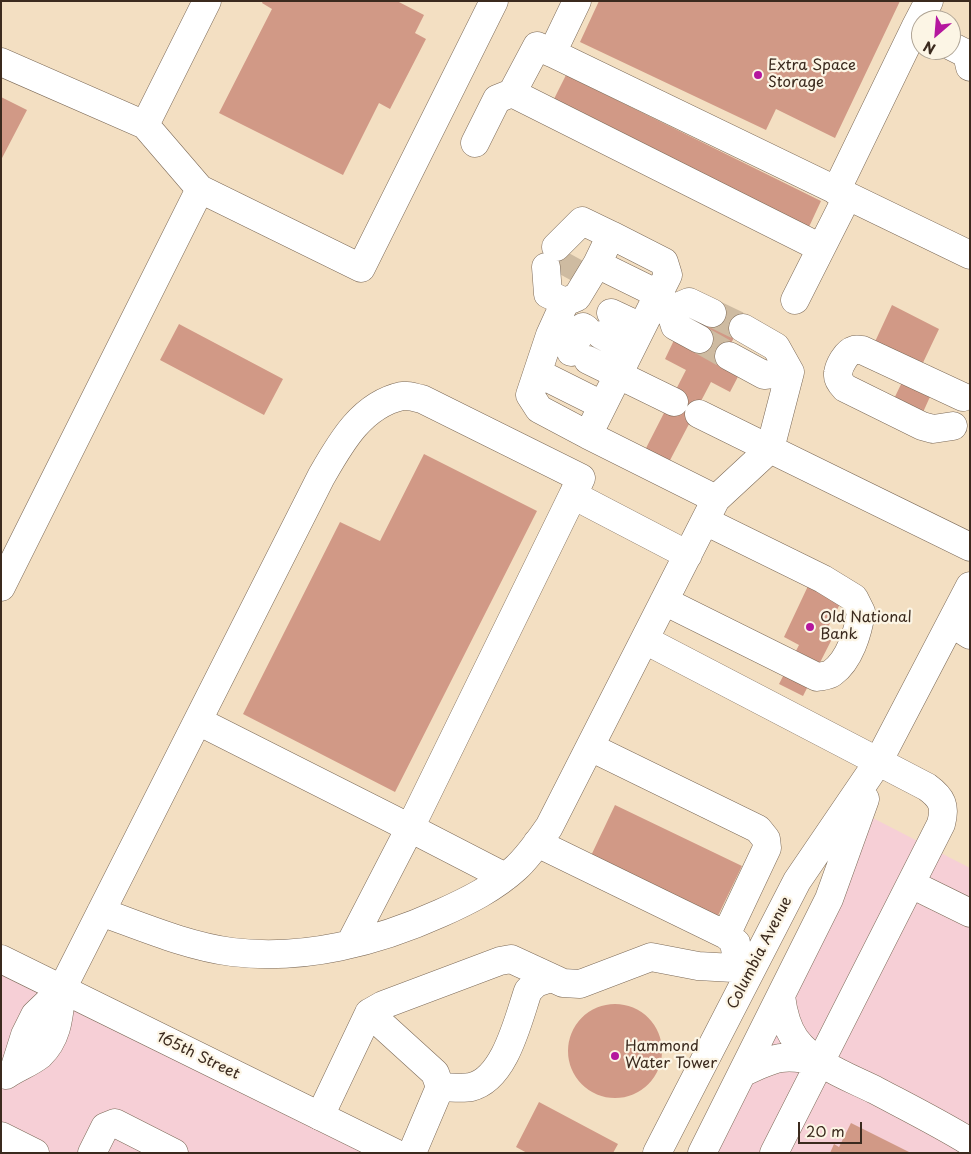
<!DOCTYPE html>
<style>
body{margin:0}
#map{position:relative;width:971px;height:1154px;overflow:hidden;background:#f3dfc2;font-family:"Playpen Sans",sans-serif}
canvas{display:block}
.frame{position:absolute;inset:0;border:2px solid #3b2a1e;pointer-events:none}
.north{position:absolute;left:911px;top:10px;width:50px;height:50px;box-sizing:border-box;background:#fcf5e5;border:1px solid #afa495;border-radius:50%;rotate:207deg;font-size:14px;font-weight:700;line-height:20px;text-align:center;color:#3b2a1e}
.north::after{content:'';display:block;margin:auto;width:18px;height:22px;background:#b5179e;clip-path:polygon(50% 0,100% 100%,50% 72%,0 100%)}
.scale{position:absolute;left:798px;top:1122px;width:64px;height:22px;box-sizing:border-box;border:2px solid #3b2a1e;border-top:0;padding-left:6px;font-size:15px;line-height:18px;white-space:nowrap;color:#3b2a1e;-webkit-text-stroke:4px #fcf5e5;paint-order:stroke}
</style>
<div id="map">
<canvas width="971" height="1154"></canvas>
<div class="frame"></div>
<div class="north">N</div>
<div class="scale">20 m</div>
</div>
<script>
const c = document.querySelector('canvas').getContext('2d');
c.lineJoin = 'round';
function fill(path, color) {
  c.fillStyle = color;
  c.fill(path, 'evenodd');
}
function trace(path, color, width, dash) {
  c.strokeStyle = color;
  c.lineWidth = width;
  c.lineCap = dash ? 'butt' : 'round';
  c.setLineDash(dash || []);
  c.stroke(path);
}
function write(font, color, halo, rows, align = 'center') {
  c.font = font + ' "Playpen Sans",sans-serif';
  c.lineWidth = 4.5;
  c.setLineDash([]);
  c.textBaseline = 'middle';
  c.strokeStyle = halo;
  c.fillStyle = color;
  for (const [text, x, y, turn = 0] of rows) {
    c.save();
    c.translate(x, y);
    c.rotate((+turn || 0) * Math.PI / 180);
    c.textAlign = isNaN(turn) ? turn : align;
    if (halo) c.strokeText(text, 0, 0);
    c.fillText(text, 0, 0);
    c.restore();
  }
}
const built = new Path2D(`
 M867,815L970,868V1153H709Z
 M1,964L381,1153H1Z`);
const building = new Path2D(`
 M263,1H397L424,15L415,33L426,39L390,109L379,103L343,175L219,113L272,9L262,3Z
 M599,1H900L835,138L776,109L766,130L580,42Z
 M566,75L821,201L808,229L552,103Z
 M1,97L27,110L1,160Z
 M892,305L939,329L920,369L873,346Z
 M711,307L742,322L722,361L741,371L730,392L711,382L667,466L643,454L686,370L665,359L675,338L691,346Z
 M179,324L283,379L264,415L160,360Z
 M905,376L933,390L920,419L891,405Z
 M424,454L537,511L395,792L243,714L340,522L380,541Z
 M808,586L841,602L827,629L835,633L803,696L779,684L799,645L784,637Z
 M615,805L742,866L714,924L588,862Z
 M568 1051a47 47 0 1 1 94 0a47 47 0 1 1-94 0Z
 M539,1102L618,1144L613,1153H527L516,1147Z
 M851,1123L911,1153H830L834,1144L839,1147Z`);
const minorTunnel = new Path2D(`
 M565,277L576,257
 M712,313L743,328
 M699,339L729,356`);
const minor = new Path2D(`
 M207,1L145,125L200,189L361,268L494,1
 M577,1L552,53L970,255
 M921,31L915,28L929,1
 M951,46L967,54L970,67
 M552,53L537,46L512,93L821,248
 M1,62L145,125
 M475,143L497,99L512,93
 M836,191L915,28
 M556,247L582,221L611,235
 M597,264L658,294
 M546,267L548,294L565,302
 M795,300L847,197
 M611,313L641,327
 M601,335L629,350
 M699,339L675,326L670,310L689,302L712,313
 M571,352L583,327L586,329
 M729,356L764,375L790,372
 M588,360L674,402
 M538,373L602,405
 M699,414L770,449L790,372L776,347L743,328
 M953,426L933,429L922,426L845,388C841,384 837,379 838,373C839,366 846,352 854,350C856,349 859,350 862,350L963,397
 M588,435L539,409L530,395L550,335L565,302L577,297L597,264L611,235L664,262L668,275L588,435L716,499
 M1,587L200,189
 M664,601L817,677C821,676 828,676 832,673C850,660 858,632 861,612L854,598L823,579L705,521
 M951,623L970,635
 M645,640L927,787C942,798 946,806 941,824L774,1153
 M198,721L410,828L573,495
 M590,747L758,829L766,839L767,848L726,935
 M537,843L726,935L736,943L735,949
 M911,884L970,913
 M101,912C143,927 187,946 232,952C303,961 377,942 441,913C468,901 494,888 516,868C529,856 539,841 549,827L716,499L770,449L970,547
 M350,944L410,828L505,877
 M781,996C783,1012 786,1026 795,1039C814,1065 849,1077 875,1090C907,1107 939,1123 970,1142
 M369,1013L435,1073L440,1087L412,1153
 M14,1070L25,1035L35,1015L62,989L321,477C340,444 361,405 402,396C408,395 416,398 422,399L581,478L573,495L688,555
 M742,1073C775,1057 784,1053 820,1062
 M6,1075C16,1068 30,1063 40,1055C59,1037 59,1013 62,989
 M440,1087C450,1087 462,1089 471,1087C505,1079 518,1020 528,991L536,983L551,978
 M320,1116L369,1013L383,1005L500,961L511,959L563,983L580,984L651,957L698,966L751,969
 M1,1136L35,1153
 M92,1153L105,1127L115,1123L174,1153
 M657,1153L797,881L878,762L970,586
 M702,1153L829,899L865,799`);
const major = new Path2D(`
 M1,959L395,1153`);
const markers = [
 [758,75,5,"#b5179e"],
 [810,627,5,"#b5179e"],
 [615,1056,5,"#b5179e"]
];
const poiNames = [
 ["Extra Space",768,66],
 ["Storage",768,83],
 ["Old National",820,618],
 ["Bank",820,635],
 ["Hammond",625,1047],
 ["Water Tower",625,1064]
];
const streetNames = [
 ["Columbia Avenue",760,953,-63],
 ["165th Street",198,1056,26]
];
fill(built, '#f6cfd6');
fill(building, '#d19986');
trace(minorTunnel, '#cebba1', 28, [28, 14]);
trace(minor, '#7b6957', 29);
trace(major, '#7b6957', 29);
trace(minor, '#fff', 28);
trace(major, '#fff', 28);
for (const [x, y, r, color] of markers) {
  const dot = new Path2D();
  dot.arc(x, y, r, 0, 2 * Math.PI);
  c.fillStyle = color;
  c.fill(dot);
  trace(dot, '#fcf5e5', 2);
}
write('15px', '#3b2a1e', '#fcf5e5', poiNames, 'left');
write('15px', '#3b2a1e', '#fcf5e5', streetNames);
</script>
